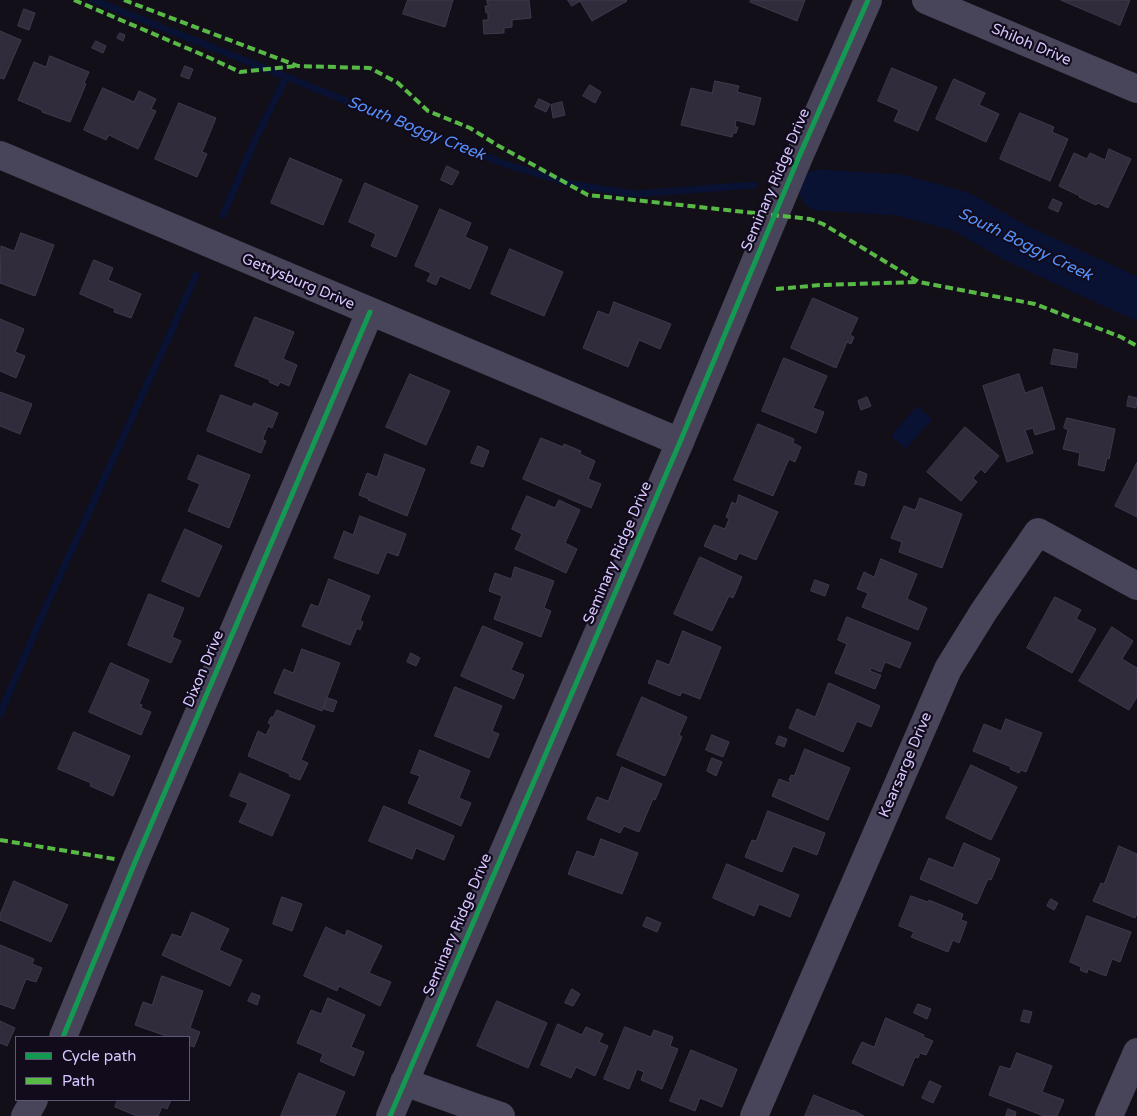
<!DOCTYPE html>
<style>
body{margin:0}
#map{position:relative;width:1137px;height:1116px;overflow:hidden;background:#120f18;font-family:"Varela Round",sans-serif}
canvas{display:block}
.legend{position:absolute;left:15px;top:1036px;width:175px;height:65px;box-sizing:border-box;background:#110b1c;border:1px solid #605676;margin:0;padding:6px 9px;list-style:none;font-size:15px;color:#d7c7fe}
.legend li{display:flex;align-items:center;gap:10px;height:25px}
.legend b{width:25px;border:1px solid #605676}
</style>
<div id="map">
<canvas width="1137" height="1116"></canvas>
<ul class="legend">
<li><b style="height:6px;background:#139951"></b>Cycle path</li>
<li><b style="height:6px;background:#58b947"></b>Path</li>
</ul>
</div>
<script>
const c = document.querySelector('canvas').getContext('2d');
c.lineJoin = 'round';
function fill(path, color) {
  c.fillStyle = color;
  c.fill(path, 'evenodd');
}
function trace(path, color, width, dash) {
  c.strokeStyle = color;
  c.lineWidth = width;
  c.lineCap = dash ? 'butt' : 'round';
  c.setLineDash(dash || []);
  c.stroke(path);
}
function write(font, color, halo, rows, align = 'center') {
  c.font = font + ' "Varela Round",sans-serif';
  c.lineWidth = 4.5;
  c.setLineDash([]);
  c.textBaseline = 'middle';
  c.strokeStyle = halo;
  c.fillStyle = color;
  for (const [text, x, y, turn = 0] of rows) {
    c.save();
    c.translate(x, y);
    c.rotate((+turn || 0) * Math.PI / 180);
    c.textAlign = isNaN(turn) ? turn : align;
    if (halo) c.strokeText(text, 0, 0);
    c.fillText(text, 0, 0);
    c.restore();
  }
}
const water = new Path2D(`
 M917,406L932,419L906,449L891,436Z`);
const stream = new Path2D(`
 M93,0L505,164L575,185L635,194L754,185
 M223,215L256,138L286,77
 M0,714L48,602L170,334L196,275`);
const river = new Path2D(`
 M820,190L900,195L962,212L1014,242L1137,299`);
const building = new Path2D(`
 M408,0H453L445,27L403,14Z
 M487,0H529L531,18L512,20V27L504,28V33L484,34L483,20H488V13H486L485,6H488Z
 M568,0H626L627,1L592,21L580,1L572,6Z
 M751,0H805L797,21L750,2Z
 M1061,0H1130L1120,25Z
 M24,9L35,13L29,30L18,26Z
 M0,31L21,40L4,79L0,78Z
 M120,33L125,35L123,41L117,38Z
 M96,41L106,46L103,53L92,48Z
 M50,56L89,72L84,83L86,84L70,122L42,112V110L18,100L34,62L46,67Z
 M185,66L193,69L189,79L181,76Z
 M892,68L937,87L918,131L894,121L899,110L878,101Z
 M954,79L985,93L979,105L999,114L986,142L936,119Z
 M715,81L739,86L737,92L761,98L754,125L736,120L735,127H738L736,133H733L732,137L681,125L691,88L712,93Z
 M590,85L601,92L595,103L583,96Z
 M103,88L134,102L139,91L156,99L151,109L156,111L138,149L109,135L106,140L84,130Z
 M539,99L550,104L546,112L535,107Z
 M562,102L565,115L553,118L551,105Z
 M179,103L216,118L202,152L207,154L197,177L155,159Z
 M1020,113L1054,127L1052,132L1068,139L1050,181L1000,159Z
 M1109,149L1131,159L1108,208L1098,203L1096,205L1079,197L1080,196L1059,186L1074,153L1087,159L1090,153L1105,160Z
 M290,158L342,180L323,225L271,203Z
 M447,166L459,172L452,185L441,180Z
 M365,183L418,206L396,257L371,246L376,234L349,222Z
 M1053,199L1062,203L1058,212L1049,208Z
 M440,209L471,223L465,237L488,247L470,289L440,276L436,285L427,281L431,273L415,266Z
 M21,233L54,245L35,296L0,283L1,246L14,251Z
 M510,249L563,272L544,316L491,294Z
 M94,260L113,268L108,280L141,294L131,318L114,312L115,309L80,294Z
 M813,298L858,318L850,335L854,337L851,344L847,342L836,368L791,348Z
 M614,302L671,324L660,349L639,340L628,367L583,348L598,311L609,315Z
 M255,317L294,332L283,359L297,365L289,386L280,382L278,386L269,382L270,380L235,366Z
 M0,319L24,329L15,352L25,356L16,378L0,371Z
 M1054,349L1078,354L1076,368L1051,364Z
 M784,358L827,376L813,408L824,412L816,433L762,411Z
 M410,374L450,391L426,445L386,427Z
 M1019,374L1025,393L1042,387L1055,429L1035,435L1033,428L1025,430L1033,453L1007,462L983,386Z
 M0,392L32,404L20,434L0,426Z
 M221,395L252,407L254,403L278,413L272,428L268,426L263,438V440L266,441L261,453L207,431Z
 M1129,396L1137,398L1136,408L1127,406Z
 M867,397L871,406L861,410L858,401Z
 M1067,418L1115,429L1109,459L1107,458L1104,471L1078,465L1080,453L1063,449L1068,430L1064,428Z
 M758,424L794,439L793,443L801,447L795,462L789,459L773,496L734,480Z
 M965,427L999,456L985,473L981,469L973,478L977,482L961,501L927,472Z
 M541,438L563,447L564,444L581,451L580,454L595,461L588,479L601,484L591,508L523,479Z
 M478,446L489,451L483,467L471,463Z
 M385,454L425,469L407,516L368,500L369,499L359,495L367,473L377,477Z
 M198,455L250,475L229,528L188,511L200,484L188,479Z
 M1137,463V517L1115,506Z
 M859,471L867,474L864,486L855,484Z
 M739,495L778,512L756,560L739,553L736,560L704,546L714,525L725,529L729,519L726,517L732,502L736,504Z
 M527,496L555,508L559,500L580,510L565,543L577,549L566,573L515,549L522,534L512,529Z
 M920,498L962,514L942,568L899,552L902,542L891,538L904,506L915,510Z
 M360,516L406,534L398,556L387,552L378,574L334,558L344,531L353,535Z
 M185,529L222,546L199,597L162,581Z
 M700,557L742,577L733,598L729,596L712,631L674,614Z
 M881,559L917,574L907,599L927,608L918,630L862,607L868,593L857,589L864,572L874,577Z
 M515,567L554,581L544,608L551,611L541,637L494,619L502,596L489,591L495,573L511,579Z
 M329,579L370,596L360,620L363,622L360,630L357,628L350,645L302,626L311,604L318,607Z
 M815,580L829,585L825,596L811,591Z
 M149,594L184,608L172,637L181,641L171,663L128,645Z
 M1055,597L1081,610L1076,619L1096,629L1072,673L1027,648Z
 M847,617L911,643L900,668L885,662L881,672L871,668L870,671L881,675L875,689L835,673L847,644L838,640Z
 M483,626L523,643L511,670L524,675L514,699L461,676Z
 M1112,627L1133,641L1122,659L1137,668V697L1129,710L1079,681Z
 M683,631L721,647L700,699L682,692L680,696L648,683L657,660L669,665Z
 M302,649L340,663L322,711L274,693L284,669L293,673Z
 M411,653L420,658L416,666L407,662Z
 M111,663L149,680L139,704L142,705L141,708L151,712L141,735L89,712Z
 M829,683L880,706L871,727L857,721L843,752L789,728L797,709L815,717Z
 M455,687L502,706L492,731L499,734L489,758L435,736Z
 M642,697L687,717L679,735L682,737L665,776L617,755Z
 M328,698L337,701L333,712L324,709Z
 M277,710L315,726L301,760L308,763L300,780L289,776L290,774L248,756L258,731L266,735L271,725L268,723L271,717H273Z
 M1006,719L1042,733L1026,772L1021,770L1019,773L1010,769L1011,767L973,751L984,724L1001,731Z
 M74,732L130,756L113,796L90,786L91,783L58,769Z
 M712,735L729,742L723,757L706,750Z
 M779,736L787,739L784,747L776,744Z
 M805,749L850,768L828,820L772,796L779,779L790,783L791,781L789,780L791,775L794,776Z
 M420,750L470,771L459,798L471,803L461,826L408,803L420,776L411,773Z
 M712,758L722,762L716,776L707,771Z
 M971,765L1017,787L991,840L946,818Z
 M622,767L662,784L655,800L653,799L639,832L624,826L620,833L587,819L597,797L608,801Z
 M240,773L290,795L272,836L239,822L248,803L230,796Z
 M384,806L454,836L444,860L416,848L412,859L369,841Z
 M768,811L825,833L817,855L793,846L782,872L745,857L752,840L756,841Z
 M601,839L638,853L622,894L568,874L577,851L594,857Z
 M964,843L1000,859L991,880L988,879L977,904L920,879L929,858L953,868Z
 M1119,846L1137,854V913L1135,918L1093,901L1101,883L1104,884Z
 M727,864L799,895L790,917L759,904L754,916L713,898Z
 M14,881L68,905L51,942L0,920V915Z
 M911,896L928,902L929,900L963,914L961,920L967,922L959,943L953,940L948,952L911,937L914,932L899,926Z
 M282,897L302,904L292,931L273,924Z
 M1051,899L1058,903L1054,910L1047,906Z
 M192,912L229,929L219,950L242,960L230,986L162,955L172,934L181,937Z
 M1087,916L1131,932L1120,962L1112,959L1106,976L1088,969L1087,973L1080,970L1081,967L1070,962Z
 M647,917L661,923L657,932L643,926Z
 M326,927L345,936L347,930L382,946L369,973L391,982L380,1006L339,986L337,991L304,976Z
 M0,945L34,959L32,964L42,968L36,982L26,979L14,1009L0,1004Z
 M162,976L203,991L190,1028L200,1032L194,1047L189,1045V1037H169L135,1025L143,1002L152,1005Z
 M572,989L580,994L573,1006L565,1003Z
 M252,993L260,996L257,1005L248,1001Z
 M328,998L365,1015L351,1047L364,1052L354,1076L320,1061L323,1054L297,1043L311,1010L321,1014Z
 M497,1001L547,1023L528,1068L477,1046Z
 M918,1004L931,1009L927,1019L914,1013Z
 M1024,1010L1032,1012L1029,1023L1021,1021Z
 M886,1018L924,1035L923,1037L933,1041L926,1055L920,1053L918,1058L915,1057L903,1086L852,1063L862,1042L874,1047Z
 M0,1021L15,1028L7,1046L0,1043Z
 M558,1024L582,1035L586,1027L603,1034L599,1042L608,1046L595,1076L576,1067L571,1078L541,1065Z
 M625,1027L651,1037L654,1030L673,1037L670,1046L678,1049L662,1089L641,1080L644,1072L637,1069L629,1089L604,1079Z
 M691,1050L737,1069L722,1107L700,1098L695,1111L670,1101Z
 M1017,1053L1052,1066L1042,1092L1064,1100L1057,1116H1044L989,1095L1000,1066L1010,1069Z
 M299,1073L345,1092L335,1116H281Z
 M930,1081L941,1086L933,1103L922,1098Z
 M814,1095L852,1111L853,1110L864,1116H805Z
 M118,1100H171L167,1109L162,1107L158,1116H137L115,1107Z
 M1008,1109L1016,1112L1015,1116H1006Z`);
const minor = new Path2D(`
 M0,155L680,442
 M63,1037L135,862L370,312
 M404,1082L477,1108L501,1116
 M25,1116L34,1100
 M754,1116L948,669L984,611L1038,532L1137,586
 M1109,1116L1137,1052`);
const tertiary = new Path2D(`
 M926,0L1137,89
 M390,1116L680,442L798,159L868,0`);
const quiet = new Path2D(`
 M74,0L210,58L240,72L296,66
 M124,0L298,66L370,68L398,83L428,111L470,128L497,145L588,195L810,219L823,224L919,282L1035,304L1121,337L1137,346
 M776,289L821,285L919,282
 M0,840L115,859`);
const cycleway = new Path2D(`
 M63,1037L135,862L370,312
 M390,1116L680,442L798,159L868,0`);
const streetNames = [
 ["Shiloh Drive",1031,45,23],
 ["Seminary Ridge Drive",776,180,-67],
 ["Gettysburg Drive",298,282,23],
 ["Seminary Ridge Drive",618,553,-67],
 ["Dixon Drive",204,669,-67],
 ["Kearsarge Drive",906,765,-67],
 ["Seminary Ridge Drive",458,925,-67]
];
const waterNames = [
 ["South Boggy Creek",416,129,22],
 ["South Boggy Creek",1025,245,26]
];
fill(water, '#0a1234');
trace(stream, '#0a1234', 7);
trace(river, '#0a1234', 41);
fill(building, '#312c3c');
trace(building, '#40394d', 1);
trace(minor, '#484459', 28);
trace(tertiary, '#484459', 28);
trace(quiet, '#58b947', 4, [8, 4]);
trace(cycleway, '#139951', 5);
write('15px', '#d7c7fe', '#110b1c', streetNames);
write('italic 16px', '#5792fc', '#110b1c', waterNames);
</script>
